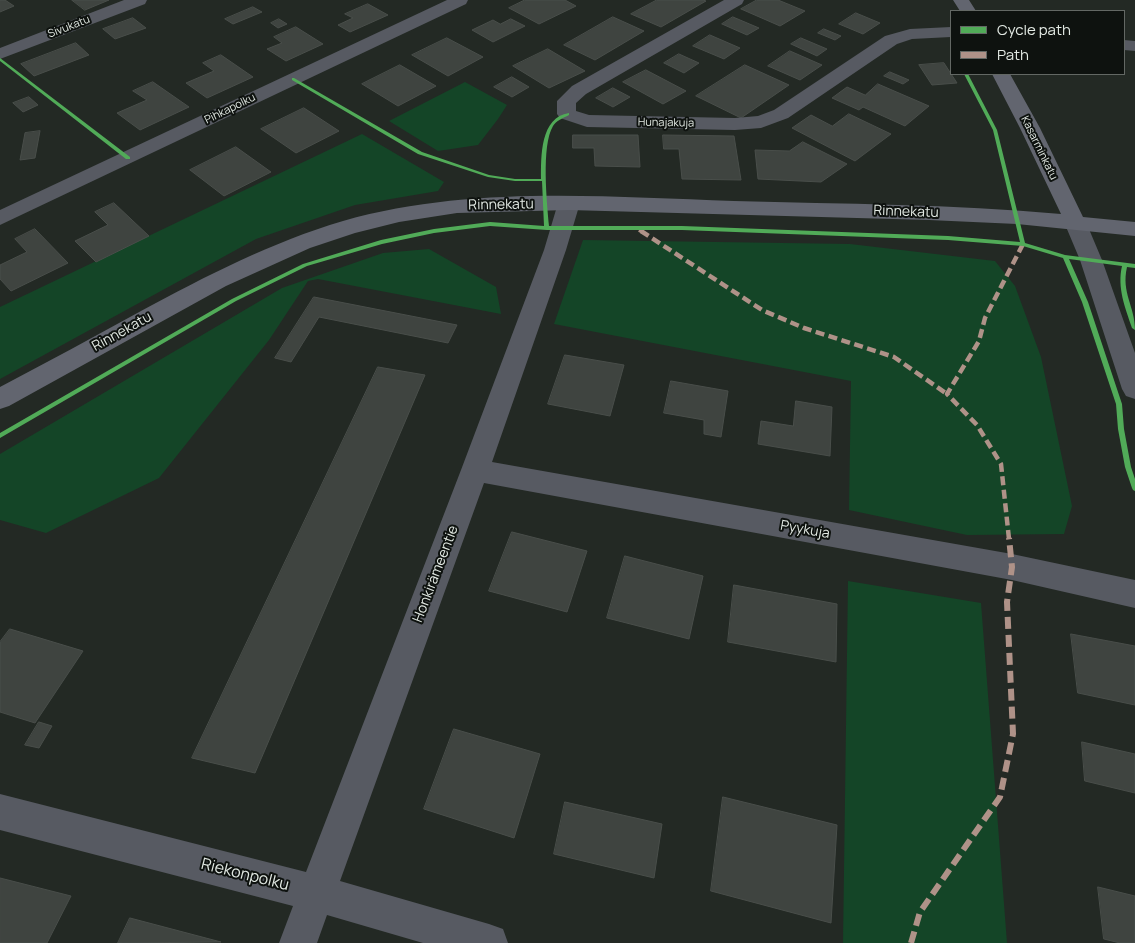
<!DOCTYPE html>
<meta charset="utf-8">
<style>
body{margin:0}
#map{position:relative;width:1135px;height:943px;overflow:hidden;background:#232924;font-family:Manrope,sans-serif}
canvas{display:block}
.legend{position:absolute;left:950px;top:10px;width:175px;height:65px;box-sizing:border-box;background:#0e120f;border:1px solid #636864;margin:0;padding:6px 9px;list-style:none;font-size:15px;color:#e2e9e3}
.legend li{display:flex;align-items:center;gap:10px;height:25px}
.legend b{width:25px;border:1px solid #636864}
</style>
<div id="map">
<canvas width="1135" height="943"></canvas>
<ul class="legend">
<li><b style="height:6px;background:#51ab58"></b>Cycle path</li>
<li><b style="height:6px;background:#af9288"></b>Path</li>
</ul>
</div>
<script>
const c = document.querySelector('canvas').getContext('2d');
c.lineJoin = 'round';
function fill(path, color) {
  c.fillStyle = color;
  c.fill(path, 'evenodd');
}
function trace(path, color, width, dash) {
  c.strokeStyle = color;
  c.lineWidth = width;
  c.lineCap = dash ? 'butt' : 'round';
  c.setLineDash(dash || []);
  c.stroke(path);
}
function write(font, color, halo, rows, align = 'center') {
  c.font = font + ' Manrope,sans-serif';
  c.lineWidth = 4;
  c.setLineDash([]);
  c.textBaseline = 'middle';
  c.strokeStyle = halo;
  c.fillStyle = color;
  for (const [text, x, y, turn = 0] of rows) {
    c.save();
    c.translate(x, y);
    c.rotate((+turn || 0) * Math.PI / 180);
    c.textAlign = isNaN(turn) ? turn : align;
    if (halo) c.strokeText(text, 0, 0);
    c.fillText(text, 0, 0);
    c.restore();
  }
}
const green = new Path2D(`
 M465,82L507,105L498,119L478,145L438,151L389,121Z
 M362,134L444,182L438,191L355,205L256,239L0,379V307Z
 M583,240L850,244L995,261L1015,286L1041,357L1072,506L1064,534L967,535L849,510L851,381L554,324Z
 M429,249L496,287L501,314L318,279L308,281L269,340L159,478L46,533L0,520V454L282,288L383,253Z
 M848,581L981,603L1007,943H843Z`);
const building = new Path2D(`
 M0,0H5L14,6L0,12Z
 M72,0H109L85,10Z
 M525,0H565L576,6L539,24L509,8Z
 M657,0H703L706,1L661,27L631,14Z
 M757,0H778L805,11L780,26L741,9Z
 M368,4L388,15L350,32L338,25L353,18L345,14Z
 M253,7L262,12L233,24L225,19Z
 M856,13L880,23L863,34L839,24Z
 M613,17L644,31L595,60L564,45Z
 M733,17L759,28L747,35L722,24Z
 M133,18L146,28L115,39L103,29Z
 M279,19L287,24L278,28L271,23Z
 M511,19L525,26L493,42L472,30L493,20L500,24Z
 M296,27L323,44L286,61L267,49L282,43L274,37Z
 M824,29L841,36L835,40L818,33Z
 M710,35L740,48L724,59L693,46Z
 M447,38L483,57L448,76L412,55Z
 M801,38L827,49L817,56L791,44Z
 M76,43L89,55L34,76L21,64Z
 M548,49L585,71L549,88L513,66Z
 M790,51L822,65L800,80L768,66Z
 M679,54L699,63L684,73L664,63Z
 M221,55L253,77L207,98L186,83L214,71L203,63Z
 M944,63L957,83L932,85L919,65Z
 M400,65L436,86L398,106L362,84Z
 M745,65L789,85L741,118L696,96Z
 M646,70L686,91L663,104L623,82Z
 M890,72L909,80L903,84L884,76Z
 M512,77L529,87L512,97L494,87Z
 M153,82L189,107L140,130L117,113L147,100L133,91Z
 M878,84L929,106L905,126L863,107L859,110L832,98L847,87L865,95Z
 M613,88L630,97L613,107L596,98Z
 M29,97L38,105L23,112L13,103Z
 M304,108L339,131L296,153L261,129Z
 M849,114L891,134L855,161L792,128L811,115L832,126Z
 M40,131L35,158L20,160L25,133Z
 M573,135H638L640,167L595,166L594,148H573Z
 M663,135L734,136L741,180L682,179L679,149H664Z
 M803,142L847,164L821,182L758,179L755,150L789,151Z
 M236,147L271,172L224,196L190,170Z
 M114,203L149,236L96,262L75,241L108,225L95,212Z
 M35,229L68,263L11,291L0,279V265L27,252L15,239Z
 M314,297L457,325L448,343L319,317L291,362L275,358Z
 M565,355L624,365L610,416L548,404Z
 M378,367L425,375L255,773L192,758Z
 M671,381L728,391L721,437L704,434V420L664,413Z
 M796,401L832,407L830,456L758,444L761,421L793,426Z
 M512,532L587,551L567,612L489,591Z
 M625,556L703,576L689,639L607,618Z
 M734,585L837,604L836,662L728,642Z
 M10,629L83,651L35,723L0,712V642Z
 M1071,634L1135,646V705L1078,693Z
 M39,722L52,726L39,748L25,745Z
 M454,729L540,754L514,838L424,809Z
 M1082,742L1135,754V793L1085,781Z
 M723,797L837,825L831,923L711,891Z
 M565,802L662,824L654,878L554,854Z
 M0,878L71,896L47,943H0Z
 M1098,887L1135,896V943H1120L1104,939Z
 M130,918L221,942L118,943Z`);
const street = new Path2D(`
 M124,0H147L145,4L0,59V48Z
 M447,0H468L466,4L0,225V210Z
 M724,0H744L742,4L586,94L576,103V111L589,115L735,118L758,116L774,110L885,36L910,29L951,27V37L912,39L897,44L788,118L761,128L735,130L587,127L560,118L557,114V101L572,86Z
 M1124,40L1135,41V51L1124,50Z
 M569,196L577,198L580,203L566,250L492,462L1012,554L1135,580V608L1012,580L484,483L340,881L489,924L503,929L508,943H423L327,915L317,943H279L293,906L0,830V794L306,872L461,470L544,250L558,203L561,198Z
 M1075,215L1083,217L1086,222L1102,260L1135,353V399L1126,396L1122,389L1080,260L1064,222L1067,217Z`);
const secondary = new Path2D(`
 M953,0H969L976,11H960Z
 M992,74H1010L1040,128L1083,217L1135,222V236L1017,224L929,220L569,210L457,213L399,222L355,233L310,248L226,286L9,406L0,409V387C47,362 94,337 141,311C206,276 272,242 343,221C470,185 604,197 734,201C843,204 952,204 1061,214L1020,128Z`);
const quietFar2 = new Path2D(`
 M639,230L643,232`);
const quietFar1 = new Path2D(`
 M641,231L762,310L804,328L894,357L947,394
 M1009,539L1001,464L977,425L947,394L979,341L985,318L1023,244`);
const quiet = new Path2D(`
 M911,943L920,912L1000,797L1013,734L1007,602L1012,567L1009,538`);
const cycleway = new Path2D(`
 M0,58L130,157V159H126L0,61Z
 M964,74H968L997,130L1025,243L1065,255L1135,264V268L1127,267C1121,293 1135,306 1135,330L1132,328C1125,307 1117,288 1122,266L1069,259L1088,302L1122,404L1124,429L1131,467L1135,479V491L1133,490L1132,488L1125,467L1118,429L1116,404L1082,302L1063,258L1023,246L948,240L682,230H547L490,226L434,233L382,244L307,266L236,301L0,438V433L232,299L303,264L381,240L434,229L490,222L544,226L542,181H515L488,177L418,154L292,80V78H294L422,152L489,175L515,179H541C541,157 540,117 569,113V115C563,118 556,121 553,126C541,146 547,203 549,226H682L948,236L1020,242L993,130Z`);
const farStreetnames = [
 ["Sivukatu",69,27,-21],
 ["Pihkapolku",230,109,-26],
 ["Hunajakuja",666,123,1],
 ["Kasarminkatu",1039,148,64]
];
const streetNames = [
 ["Rinnekatu",501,205,-1],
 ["Rinnekatu",906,212,2],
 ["Rinnekatu",122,332,-29],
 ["Pyykuja",805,530,10],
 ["Honkirämeentie",436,574,-69]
];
const nearStreetnames = [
 ["Riekonpolku",245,875,14]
];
fill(green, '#144527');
fill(building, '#3f4440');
trace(building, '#494e4a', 1);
fill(street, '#575a62');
fill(secondary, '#62656f');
trace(quietFar2, '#af9288', 4, [7, 4]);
trace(quietFar1, '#af9288', 4.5, [9, 4.5]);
trace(quiet, '#af9288', 6, [12, 6]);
fill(cycleway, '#51ab58');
write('11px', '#e2e9e3', '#0e120f', farStreetnames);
write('14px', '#e2e9e3', '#0e120f', streetNames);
write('16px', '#e2e9e3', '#0e120f', nearStreetnames);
</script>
